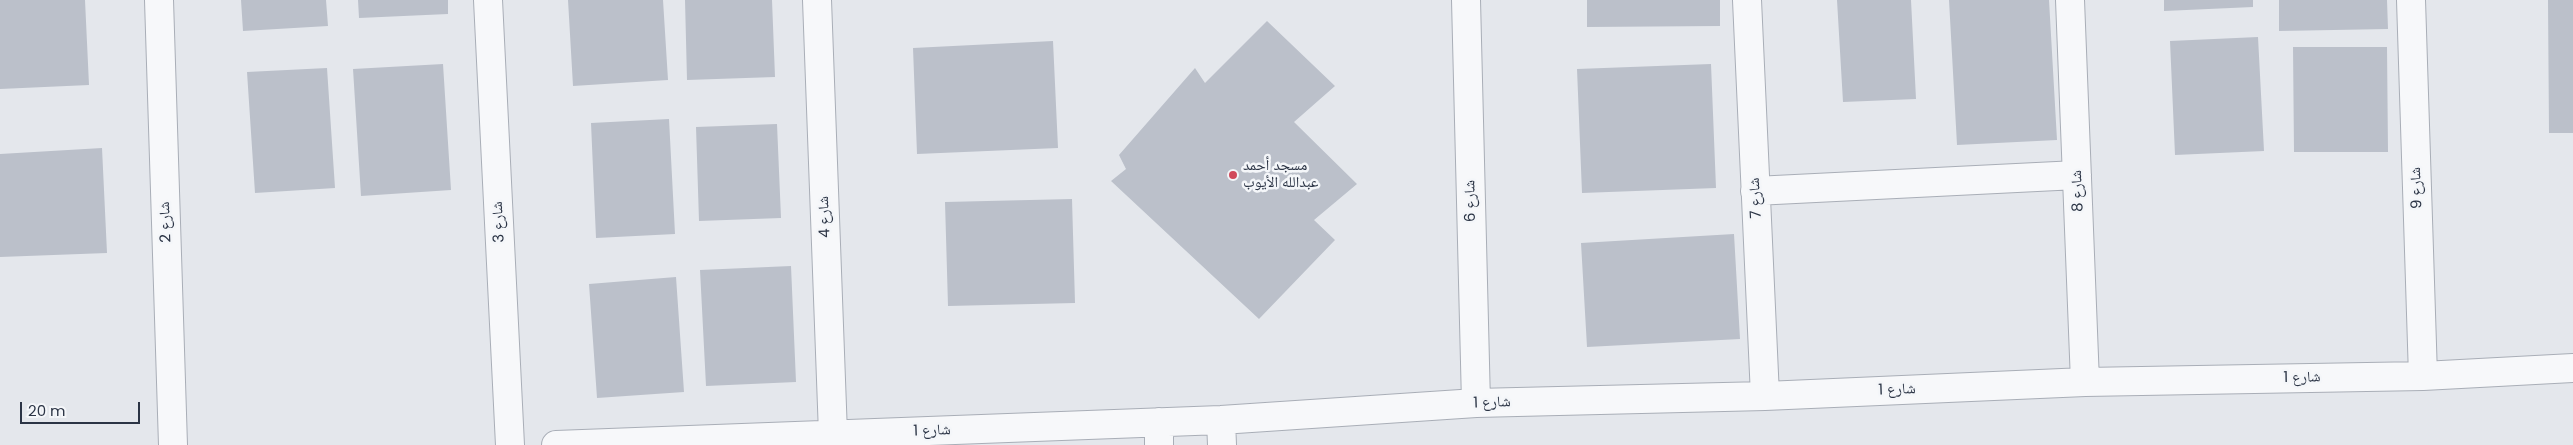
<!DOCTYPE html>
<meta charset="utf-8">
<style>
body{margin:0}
#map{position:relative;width:2573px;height:445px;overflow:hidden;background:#e4e7ec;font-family:Poppins,sans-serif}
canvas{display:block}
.scale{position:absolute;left:20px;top:402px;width:120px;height:22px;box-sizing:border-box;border:2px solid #2b3445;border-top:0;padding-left:6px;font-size:15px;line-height:18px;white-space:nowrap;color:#2b3445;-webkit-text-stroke:4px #f4f6f9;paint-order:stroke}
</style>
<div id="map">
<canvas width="2573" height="445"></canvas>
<div class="scale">20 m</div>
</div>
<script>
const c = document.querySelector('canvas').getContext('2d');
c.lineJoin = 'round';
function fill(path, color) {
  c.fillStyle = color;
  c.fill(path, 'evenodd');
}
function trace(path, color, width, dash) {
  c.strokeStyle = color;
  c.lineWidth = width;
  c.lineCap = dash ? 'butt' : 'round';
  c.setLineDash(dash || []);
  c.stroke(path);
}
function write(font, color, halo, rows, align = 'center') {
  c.font = font + ' Poppins,"Noto Naskh Arabic",sans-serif';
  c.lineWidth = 5;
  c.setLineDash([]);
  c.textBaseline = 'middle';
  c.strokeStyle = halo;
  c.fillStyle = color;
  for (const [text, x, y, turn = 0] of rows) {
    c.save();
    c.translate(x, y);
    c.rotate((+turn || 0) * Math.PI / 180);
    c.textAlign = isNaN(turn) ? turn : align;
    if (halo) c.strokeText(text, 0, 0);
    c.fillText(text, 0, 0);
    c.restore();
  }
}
const building = new Path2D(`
 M0,0H85L89,85L0,89Z
 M241,0H326L328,26L243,31Z
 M358,0H448V14L359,18Z
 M568,0H663L668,80L573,86Z
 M685,0H772L775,77L687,80Z
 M1587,0H1720V26L1587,27Z
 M1837,0H1911L1916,99L1843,102Z
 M1949,0H2049L2057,140L1957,145Z
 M2164,0H2253V7L2164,11Z
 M2279,0H2387L2388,29L2279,31Z
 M2548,0H2573V133H2549Z
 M1267,21L1335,86L1294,122L1357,184L1314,220L1335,240L1259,319L1111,181L1126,169L1119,155L1195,68L1205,83Z
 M2258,37L2264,151L2175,155L2170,41Z
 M1053,41L1058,148L917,154L913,48Z
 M2293,47H2387L2388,152H2294Z
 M443,64L451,190L361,196L353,69Z
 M1711,64L1716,188L1582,193L1577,69Z
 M327,68L335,188L255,193L247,72Z
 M669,119L675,234L596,238L591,123Z
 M777,124L781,218L699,221L696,127Z
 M102,148L107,253L0,257V154Z
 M1072,199L1075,303L948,306L945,202Z
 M1734,234L1740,339L1587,347L1581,243Z
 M791,266L796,382L706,386L700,270Z
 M676,277L684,392L597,398L589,284Z`);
const minor = new Path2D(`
 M159,0L173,445
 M488,0L510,445
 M817,0L833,434
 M1466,0L1476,403
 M1747,0L1765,396
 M2070,0L2085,382
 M2411,0L2423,376
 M1755,191L2077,175
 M1221,420L1222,445
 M1159,422V445
 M556,445L1221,420L1476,403L1765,396L2085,382L2423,376L2573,368`);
const markers = [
 [1233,175,5,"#d1495b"]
];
const poiNames = [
 ["مسجد أحمد",1243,166],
 ["عبدالله الأيوب",1243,183]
];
const streetNames = [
 ["شارع 9",2417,188,-92],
 ["شارع 8",2078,191,-92],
 ["شارع 7",1756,198,-93],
 ["شارع 6",1471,201,-91],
 ["شارع 4",825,217,-92],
 ["شارع 2",166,222,-92],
 ["شارع 3",499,222,-93],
 ["شارع 1",2302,378,-1],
 ["شارع 1",1897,390,-2],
 ["شارع 1",1492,403,-2],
 ["شارع 1",932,431,-2]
];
fill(building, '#bbc0ca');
trace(minor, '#a9aeb7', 30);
trace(minor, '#f7f8fa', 28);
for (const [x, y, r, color] of markers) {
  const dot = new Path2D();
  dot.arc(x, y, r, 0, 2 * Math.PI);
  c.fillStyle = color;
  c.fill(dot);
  trace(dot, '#f4f6f9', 2);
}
write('15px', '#2b3445', '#f4f6f9', poiNames, 'left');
write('15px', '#2b3445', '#f4f6f9', streetNames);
</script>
